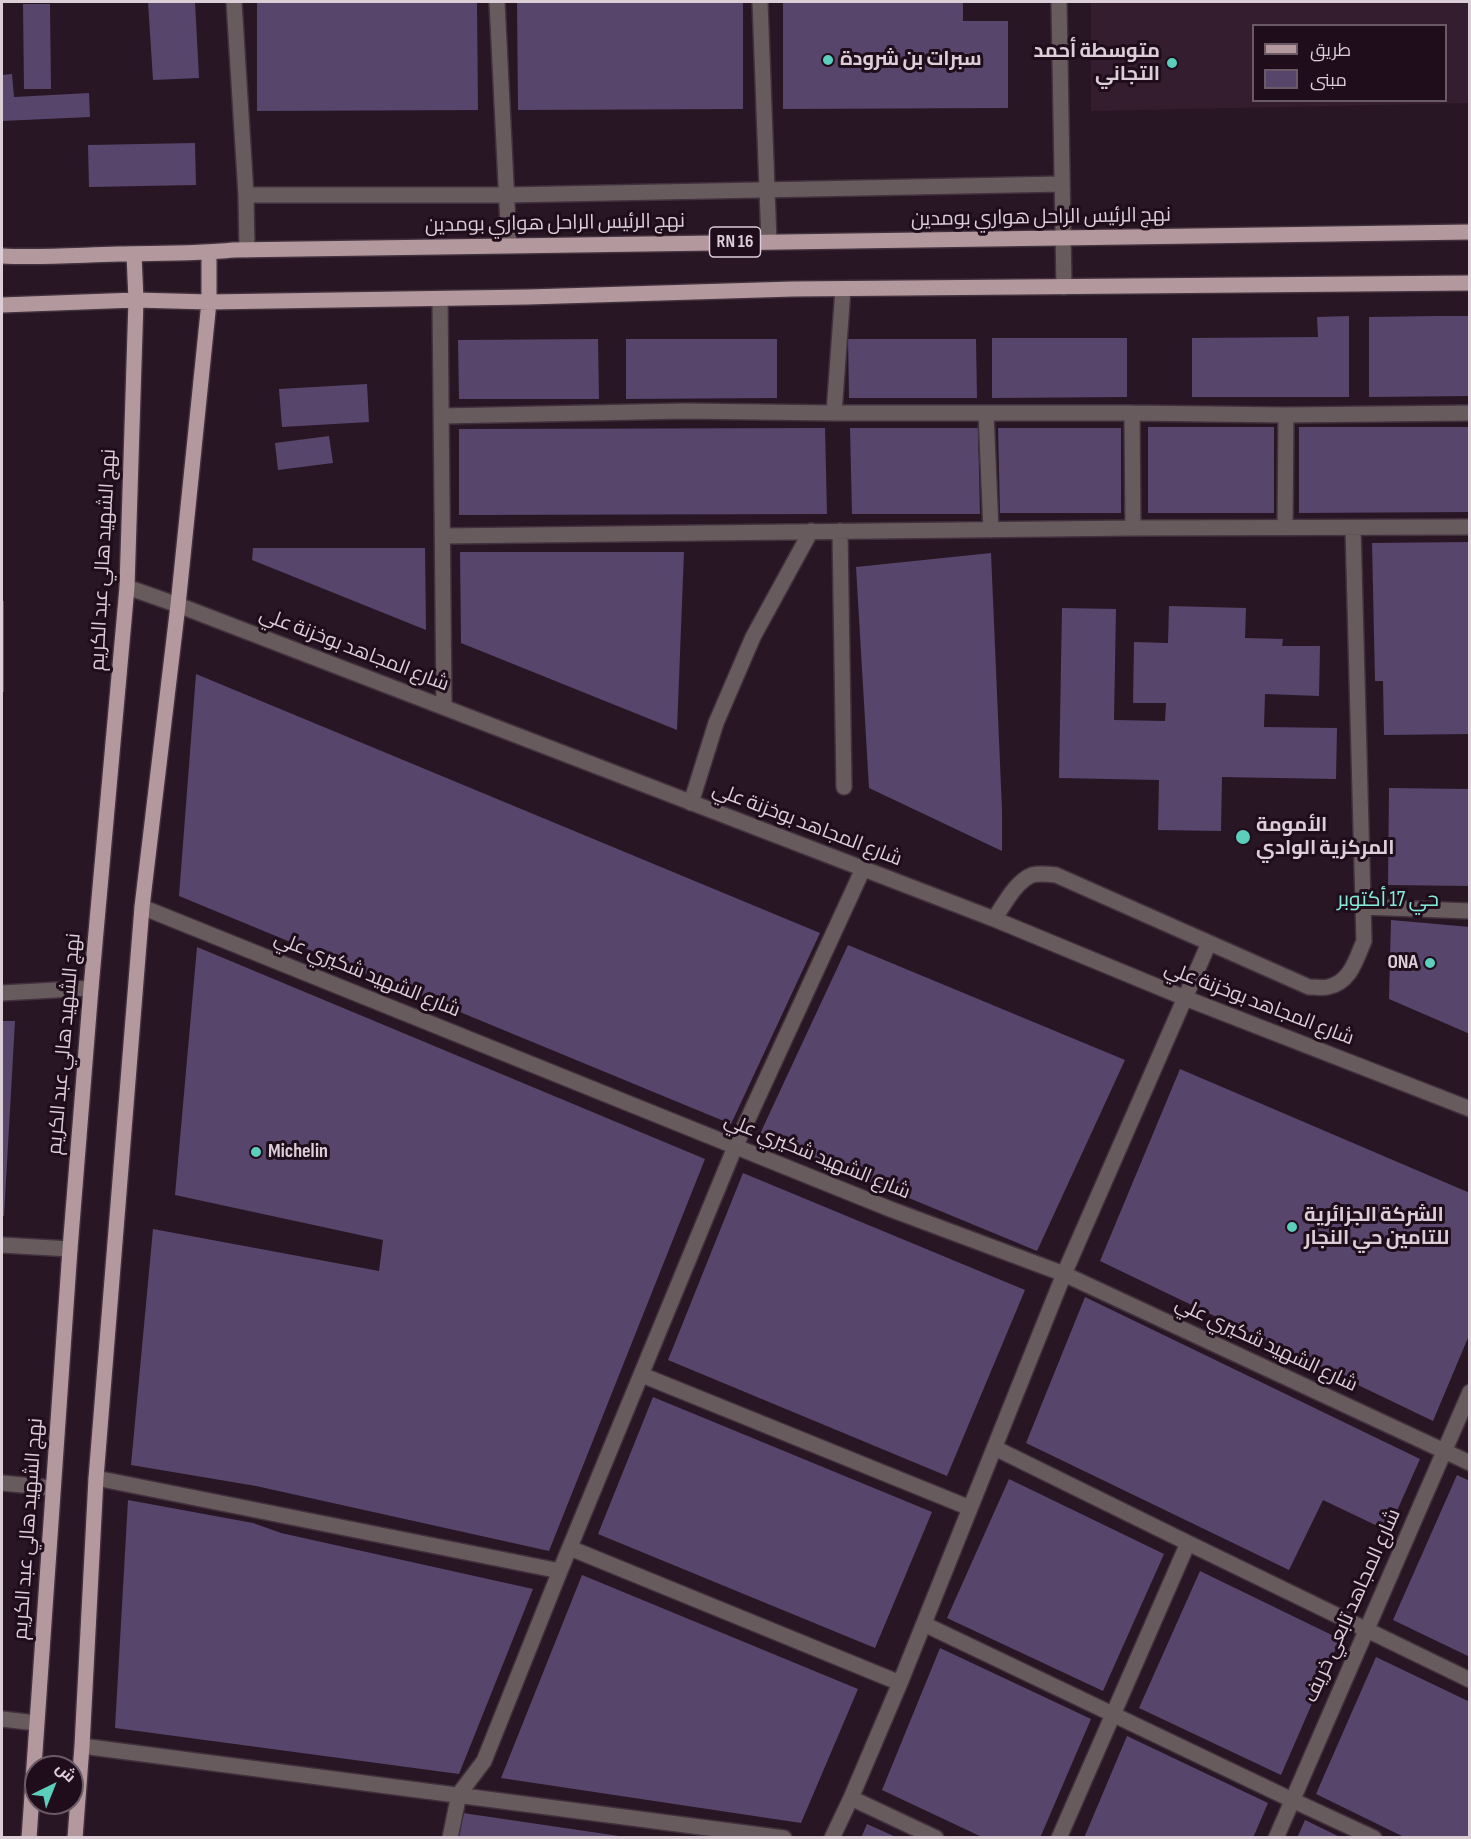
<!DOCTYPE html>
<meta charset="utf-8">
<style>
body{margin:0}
#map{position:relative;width:1471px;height:1839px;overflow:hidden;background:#291624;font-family:"Sofia Sans Condensed",Cairo,sans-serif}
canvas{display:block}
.frame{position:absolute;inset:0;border:3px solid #dbced7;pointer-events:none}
.legend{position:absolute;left:1252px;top:24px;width:195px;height:78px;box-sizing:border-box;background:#1f0d1b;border:2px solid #6a5a66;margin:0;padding:8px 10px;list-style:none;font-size:18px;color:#dbced7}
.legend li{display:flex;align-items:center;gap:12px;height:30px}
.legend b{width:30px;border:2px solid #6a5a66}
.north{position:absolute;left:24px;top:1755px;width:60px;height:60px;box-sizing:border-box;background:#1f0d1b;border:2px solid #6a5a66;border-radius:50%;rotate:43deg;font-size:16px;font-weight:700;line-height:24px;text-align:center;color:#dbced7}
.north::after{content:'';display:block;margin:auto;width:21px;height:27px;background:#5bcebc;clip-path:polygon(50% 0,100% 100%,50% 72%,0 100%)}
</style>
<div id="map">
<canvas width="1471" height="1839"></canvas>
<div class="frame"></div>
<ul class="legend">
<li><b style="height:8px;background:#b3999d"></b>طريق</li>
<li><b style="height:16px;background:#57456c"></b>مبنى</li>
</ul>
<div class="north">ش</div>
</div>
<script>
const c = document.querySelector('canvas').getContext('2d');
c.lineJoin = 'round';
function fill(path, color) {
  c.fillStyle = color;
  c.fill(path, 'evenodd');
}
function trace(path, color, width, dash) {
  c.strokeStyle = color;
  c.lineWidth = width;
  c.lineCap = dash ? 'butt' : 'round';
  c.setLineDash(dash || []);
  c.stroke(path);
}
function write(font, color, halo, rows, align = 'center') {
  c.font = font + ' "Sofia Sans Condensed",Cairo,sans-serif';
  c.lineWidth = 6;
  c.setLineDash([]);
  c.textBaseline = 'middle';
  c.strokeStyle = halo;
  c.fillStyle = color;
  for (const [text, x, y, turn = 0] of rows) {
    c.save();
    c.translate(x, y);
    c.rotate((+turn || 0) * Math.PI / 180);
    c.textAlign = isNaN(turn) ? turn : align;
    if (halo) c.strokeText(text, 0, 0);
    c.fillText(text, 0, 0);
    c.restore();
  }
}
const built = new Path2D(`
 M1091,2H1469V103L1091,111ZM1254,26H1446V100H1254Z`);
const building = new Path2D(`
 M148,2H195L199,78L153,80Z
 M257,2H477L478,110L257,111Z
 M517,2H743V109L518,110Z
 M783,2H963V21H1008V108L783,109Z
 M23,4H50L51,89H24Z
 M12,74L14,97L89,93L90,117L2,121V75Z
 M195,143L196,185L89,187L88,145Z
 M1349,316V397H1192V338L1318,337L1317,317Z
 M1437,316H1470V396L1369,397V317Z
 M992,338H1127V397L992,398Z
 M598,339L599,399H459L458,340Z
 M626,339H777V398L626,399Z
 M848,339H976L977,398H849Z
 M367,384L369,422L282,427L279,389Z
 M1148,427H1274V513H1148Z
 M1299,427H1470V512L1299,513Z
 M825,428L827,514L459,515V429Z
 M850,428H978L980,514H852Z
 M998,428H1121V513H1000Z
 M329,436L333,463L278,470L275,443Z
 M1470,542V734L1384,735L1383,681H1375L1372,543Z
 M253,548H425L426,630L252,560Z
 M460,552H684L677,730L461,643Z
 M991,553L1002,810V851L869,788L856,567Z
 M2,601H4V692H2Z
 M1169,606L1246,608L1245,638L1283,639L1282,646H1320L1319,696L1265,694L1264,727L1337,728L1336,779L1222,777L1221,831L1158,830L1159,780L1059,778L1062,608L1116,609L1114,720L1165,721L1166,703H1133L1134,642L1168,643Z
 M196,674L820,933L731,1124L179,896Z
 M1389,788L1470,789V886L1388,885Z
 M1391,920L1470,927V1034L1389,999Z
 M848,945L1125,1060L1037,1251L759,1136Z
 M197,947L705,1159L549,1551L256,1486L131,1465L153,1229L379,1271L383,1240L175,1195Z
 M2,1021H15L4,1216H2Z
 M1180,1069L1470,1193V1333L1433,1421L1100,1261Z
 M743,1173L1025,1290L947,1476L668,1360Z
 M1085,1297L1420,1459L1388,1531L1323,1500L1289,1570L1026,1443Z
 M653,1397L932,1512L875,1648L598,1534Z
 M1457,1475L1470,1481V1657L1393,1620Z
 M1009,1479L1164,1554L1103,1691L947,1618Z
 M128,1500L253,1523L281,1533L533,1589L459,1774L115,1728Z
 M1200,1571L1340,1639L1281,1775L1139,1708Z
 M582,1575L858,1689L801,1823L501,1778Z
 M940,1648L1091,1719L1040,1838H984L882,1790Z
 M1376,1657L1470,1702V1838H1406L1316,1794Z
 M1127,1736L1268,1803L1253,1838H1084Z
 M463,1813L619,1836V1838H459Z
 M1305,1820L1342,1838H1297Z
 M867,1824L898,1838H861Z`);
const minor = new Path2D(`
 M234,2L246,195L247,250
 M497,2L509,245
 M760,2L769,242
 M1059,2L1064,287
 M246,195H507L1062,184
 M440,299L444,707
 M834,413L843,289
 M986,413L991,530
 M1132,413L1133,528
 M442,416L685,411L834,413H1132L1286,415L1470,413
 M1285,527L1286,415
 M840,531L844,787
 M443,536L1133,528L1470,527
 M127,587L178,605L994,919L1185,998L1470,1109
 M691,803L716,723L753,637L811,531
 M142,907L890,1209L1064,1274L1470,1463
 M1363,907L1470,911
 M994,919C1004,905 1015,882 1032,875C1039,873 1048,874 1056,875L1309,987C1315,987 1323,988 1328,987C1351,982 1356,959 1364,941L1353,528
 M2,993L91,988
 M2,1245L70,1249
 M642,1375L970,1508
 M995,1448L1188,1543L1470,1680
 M96,1478L560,1571
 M2,1483L53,1488
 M570,1548L900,1683
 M924,1624L1292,1800L1374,1838
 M2,1719L36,1723
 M82,1746L784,1838
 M851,1798L936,1838
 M450,1838L459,1794L484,1761L560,1571L735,1147L863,869
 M832,1838L851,1798L900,1683L1064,1274L1209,943
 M1059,1838L1188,1543
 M1276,1838L1470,1392`);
const major = new Path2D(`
 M2,256C40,258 79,255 118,254C156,253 195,254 233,250L1470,232
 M2,305L136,300L209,302L528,297L793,289L1470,283
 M29,1838L70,1249L91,988L127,587L136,300L134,254
 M75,1838L82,1746L96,1478L142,907L178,605L209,302V252`);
const markers = [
 [828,60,6,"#5bcebc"],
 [1172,63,6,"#5bcebc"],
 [1243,837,8,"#5bcebc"],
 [1430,963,6,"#5bcebc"],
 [256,1152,6,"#5bcebc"],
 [1292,1227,6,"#5bcebc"]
];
const shields = [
 [735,242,51]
];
const shieldNames = [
 ["RN 16",735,242]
];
const poiNames = [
 ["متوسطة أحمد",1160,52,"right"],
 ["التجاني",1160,75,"right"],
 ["سبرات بن شرودة",840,60],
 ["الأمومة",1256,826],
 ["المركزية الوادي",1256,849],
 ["ONA",1418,963,"right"],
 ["Michelin",268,1152],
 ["الشركة الجزائرية",1304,1216],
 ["للتامين حي النجار",1304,1239]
];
const streetNames = [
 ["نهج الرئيس الراحل هواري بومدين",1041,218,-1],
 ["نهج الرئيس الراحل هواري بومدين",555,224,-1],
 ["نهج الشهيد هالي عبد الكريم",104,560,-87],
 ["شارع المجاهد بوخزنة علي",354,650,21],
 ["شارع المجاهد بوخزنة علي",807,825,21],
 ["شارع الشهيد شكيري علي",367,975,22],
 ["شارع المجاهد بوخزنة علي",1259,1004,21],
 ["نهج الشهيد هالي عبد الكريم",65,1044,-85],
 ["شارع الشهيد شكيري علي",817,1157,22],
 ["شارع الشهيد شكيري علي",1266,1345,25],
 ["نهج الشهيد هالي عبد الكريم",29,1529,-86],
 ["شارع المجاهد تابعي خريف",1353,1606,-66]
];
const neighbourhoodNames = [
 ["حي 17 أكتوبر",1388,901]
];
fill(built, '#351d30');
fill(building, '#57456c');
trace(minor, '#42303d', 18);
trace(major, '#42303d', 18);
trace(minor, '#685b5d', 15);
trace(major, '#b3999d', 15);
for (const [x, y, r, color] of markers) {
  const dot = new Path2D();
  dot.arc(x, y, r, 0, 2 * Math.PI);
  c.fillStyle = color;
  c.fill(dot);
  trace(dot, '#1f0d1b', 2);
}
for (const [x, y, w] of shields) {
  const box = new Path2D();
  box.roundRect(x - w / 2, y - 15, w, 30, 4.5);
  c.fillStyle = '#1f0d1b';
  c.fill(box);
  trace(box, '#dbced7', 1.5);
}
write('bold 18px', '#dbced7', null, shieldNames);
write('bold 20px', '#dbced7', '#1f0d1b', poiNames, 'left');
write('20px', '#dbced7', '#1f0d1b', streetNames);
write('21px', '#84ebd9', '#1f0d1b', neighbourhoodNames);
</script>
